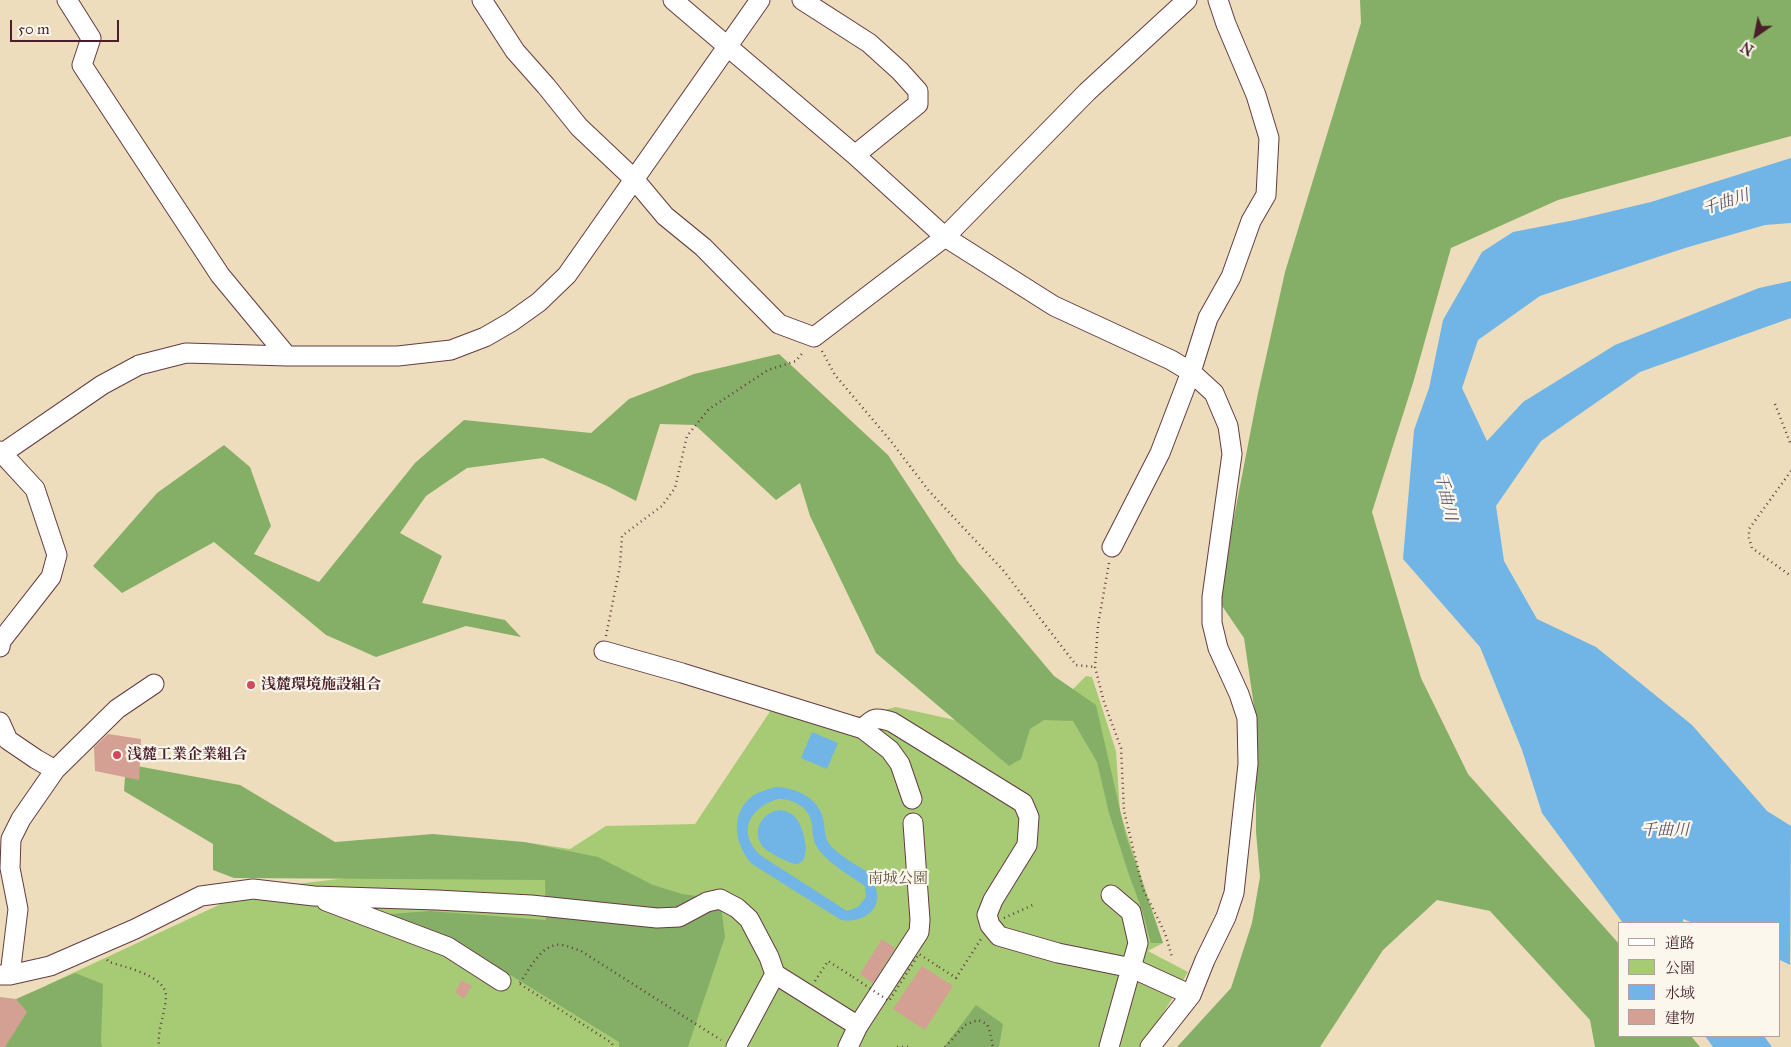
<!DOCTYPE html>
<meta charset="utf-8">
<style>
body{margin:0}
#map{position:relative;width:1791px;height:1047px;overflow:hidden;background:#eeddbc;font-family:"IM FELL Great Primer","Noto Serif JP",serif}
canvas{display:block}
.legend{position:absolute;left:1618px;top:922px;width:162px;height:115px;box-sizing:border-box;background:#fbf7ec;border:1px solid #b4a19f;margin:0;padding:6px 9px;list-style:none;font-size:15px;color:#4a1f2b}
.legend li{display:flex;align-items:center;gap:10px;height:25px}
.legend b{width:25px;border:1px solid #b4a19f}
.north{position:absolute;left:1731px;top:10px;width:50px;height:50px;-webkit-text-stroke:4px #fbf7ec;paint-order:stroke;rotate:213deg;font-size:14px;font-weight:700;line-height:20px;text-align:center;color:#4a1f2b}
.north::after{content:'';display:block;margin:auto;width:18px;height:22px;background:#4a1f2b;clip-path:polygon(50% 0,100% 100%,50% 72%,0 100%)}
.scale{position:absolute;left:10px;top:20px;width:109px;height:22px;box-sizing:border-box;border:2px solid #4a1f2b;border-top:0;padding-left:6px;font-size:15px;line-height:18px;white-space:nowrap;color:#4a1f2b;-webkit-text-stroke:4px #fbf7ec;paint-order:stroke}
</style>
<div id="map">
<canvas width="1791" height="1047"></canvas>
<ul class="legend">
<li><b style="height:6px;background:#fff"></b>道路</li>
<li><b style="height:14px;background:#a7cb75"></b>公園</li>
<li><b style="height:14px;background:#70b5e6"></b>水域</li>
<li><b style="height:14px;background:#d4a094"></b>建物</li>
</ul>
<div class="north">N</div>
<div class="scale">50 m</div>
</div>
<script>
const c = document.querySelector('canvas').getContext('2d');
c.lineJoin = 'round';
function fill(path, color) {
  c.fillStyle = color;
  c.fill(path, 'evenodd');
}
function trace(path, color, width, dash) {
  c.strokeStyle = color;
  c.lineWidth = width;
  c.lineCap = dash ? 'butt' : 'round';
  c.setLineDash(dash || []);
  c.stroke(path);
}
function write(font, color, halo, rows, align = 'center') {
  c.font = font + ' "IM FELL Great Primer","Noto Serif JP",serif';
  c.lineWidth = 4.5;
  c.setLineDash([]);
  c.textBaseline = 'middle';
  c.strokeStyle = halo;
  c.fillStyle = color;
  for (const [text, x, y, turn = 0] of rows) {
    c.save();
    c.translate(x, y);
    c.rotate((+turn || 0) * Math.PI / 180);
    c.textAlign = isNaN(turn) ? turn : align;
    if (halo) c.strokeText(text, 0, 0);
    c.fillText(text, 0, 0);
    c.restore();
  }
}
const green = new Path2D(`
 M1086,676L1092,677L1116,751L1120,812L1163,943L1148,951L1188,972L1143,1047H46L47,985L253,889L373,875L524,842L570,849L606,826L695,824L777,701L839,721L896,707L996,729L1064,698Z`);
const forest = new Path2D(`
 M1360,0H1791V136L1558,200L1451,248L1413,383L1372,512L1421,678L1468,774L1620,945V1036H1691L1700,1047H1595L1590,1020L1490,911L1437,900L1383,950L1320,1047H1177L1231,988L1252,923L1260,877L1256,832V720L1244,638L1218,600L1258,393L1285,272L1361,23Z
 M779,354L888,455L958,562L1054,676L1096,705L1126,836L1163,943H1151L1142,910L1128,872L1109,813L1097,762L1073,721L1044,720L1030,729L1021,759L1009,766L876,653L810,516L800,483L776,500L695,425L660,424L636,501L607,486L543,458L467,468L426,496L400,533L442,556L422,603L505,620L521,637L466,626L376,657L326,635L214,542L122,593L93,566L157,493L224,445L250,467L271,526L254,554L319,582L415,463L464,420L591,433L629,399L694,374Z
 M126,764L240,785L335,842L433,834L524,842L598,857L653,885L682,894L720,899L725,937L688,1047H619V1042L473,952L378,915L430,911L546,920L545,880L234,878L213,870V844L124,791Z
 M75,973L103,984L101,1042L102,1047H5L16,999Z
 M976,1005L1003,1024L999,1047H944Z`);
const water = new Path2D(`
 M1791,158V223L1765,225L1685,248L1540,296L1478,340L1462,388L1487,441L1523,402L1615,345L1759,288L1791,281V318L1640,372L1541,441L1496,506L1504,561L1537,619L1596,647L1692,725L1767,811L1791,826L1790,965L1780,960V923H1693L1683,919V923H1623L1542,813L1522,750L1480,647L1403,559L1414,430L1429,388L1443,320L1482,252L1513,232L1575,220L1651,202Z
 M812,732L838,743L827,769L801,758Z
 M776,787C798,788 821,799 824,823C825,831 825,839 830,845C839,856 865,870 878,878L874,884C886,908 863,924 841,920L752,864C734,844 729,813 754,795C761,791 769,789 776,787ZM778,799C794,799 809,807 812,824C813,834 812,841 819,850C831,865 849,875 865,886L866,897L858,907L847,911L760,855C736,832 750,807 778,799Z
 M781,810C787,811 791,813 795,817C803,824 814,863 796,864C791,864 783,859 778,857C774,854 768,852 765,849C749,833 762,811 781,810Z
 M1705,1036H1764L1772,1047H1713Z`);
const building = new Path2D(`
 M108,734L141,739L139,780L95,771L94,747Z
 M882,939L895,948L873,983L860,974Z
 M922,966L953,986L925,1030L893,1009Z
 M462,980L472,986L464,999L455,992Z
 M0,997L16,999L27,1012L5,1047H0Z`);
const path = new Path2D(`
 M822,351L835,375L890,440L929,491L1003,570L1076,665L1095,667
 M1775,404L1791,445
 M1791,471L1749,529V538L1752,548L1791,576
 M1109,563L1098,625L1095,667L1104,702L1121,748L1124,811L1143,889L1165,933L1172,957
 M606,636L620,566L622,536L662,506L675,488L687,436L709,409L768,370L796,361L804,351
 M1004,918L1035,904
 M107,960L109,962C125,967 167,976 166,997C165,1014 157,1030 159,1047
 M939,967L956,978L981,939
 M815,981L828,961L853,977
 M520,983C529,970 542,942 562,945C569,946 575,949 581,951L721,1040
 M520,984L612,1043L613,1047
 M897,1047H912
 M945,1047L965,1025L978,1020L987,1024L990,1032L993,1047`);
const minor = new Path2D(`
 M67,0L91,38L82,65L220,275L287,356
 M482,0L515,51L546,86L579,127L634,179L665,216L703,247L779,324L814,337L945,237L1087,92L1187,0
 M673,0L855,155L945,237L1054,306L1171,360L1191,372L1214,393L1228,426L1232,454L1212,597V623L1218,648L1239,694L1247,718L1248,764L1234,893L1226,917L1205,960L1191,995L1150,1047
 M802,0L869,43L900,71L918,91V104L855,155
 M0,451L35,489L57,555L51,577L1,641L0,647
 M0,455L102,385L139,365L186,353L287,356H398L451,350L485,337L511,322L539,302L567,275L760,0
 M1112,547L1160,453L1191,372L1208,318L1231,277L1251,221L1266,195L1269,138L1256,95L1226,24L1218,0
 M604,651L682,673L863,729L890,750L900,764L912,799
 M0,722L8,740L36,759L55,770
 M863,729C873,717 877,717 892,722L1023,803L1029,817L1027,845L993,900L987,915L990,925L999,936L1058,953L1132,968L1191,995
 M326,901L448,947L501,981
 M0,975H10L50,966L135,929L201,896L253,889L314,896L437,900L531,905L657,918L679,917L707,902L720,899L737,908L749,919L769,957L775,974L858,1026L919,932L920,920L913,823
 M10,975L18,909L10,868L11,839L21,819L55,770L117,709L154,684
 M736,1047L775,974
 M848,1047L858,1026
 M1109,1047L1138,943L1131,912L1111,895`);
const pathBridge = new Path2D(`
 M853,977L889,1001L919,954L939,967`);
const markers = [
 [251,685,5,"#d1495b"],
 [117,755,5,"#d1495b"]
];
const poiNames = [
 ["浅麓環境施設組合",261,685],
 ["浅麓工業企業組合",127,755]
];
const parkNames = [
 ["南城公園",898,879]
];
const waterNames = [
 ["千曲川",1726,203,-18],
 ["千曲川",1445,497,77],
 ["千曲川",1665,831]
];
fill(green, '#a7cb75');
fill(forest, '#85af66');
fill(water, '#70b5e6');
fill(building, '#d4a094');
trace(minor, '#633c41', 21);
trace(path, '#633c41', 2.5, [1, 4]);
trace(minor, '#fff', 19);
trace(pathBridge, '#633c41', 2.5, [1, 4]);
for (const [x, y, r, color] of markers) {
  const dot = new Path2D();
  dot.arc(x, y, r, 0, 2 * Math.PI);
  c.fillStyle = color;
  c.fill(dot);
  trace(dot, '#fbf7ec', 2);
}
write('bold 15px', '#4a1f2b', '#fbf7ec', poiNames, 'left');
write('15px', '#665341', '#fbf7ec', parkNames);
write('italic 16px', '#57546c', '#fbf7ec', waterNames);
</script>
